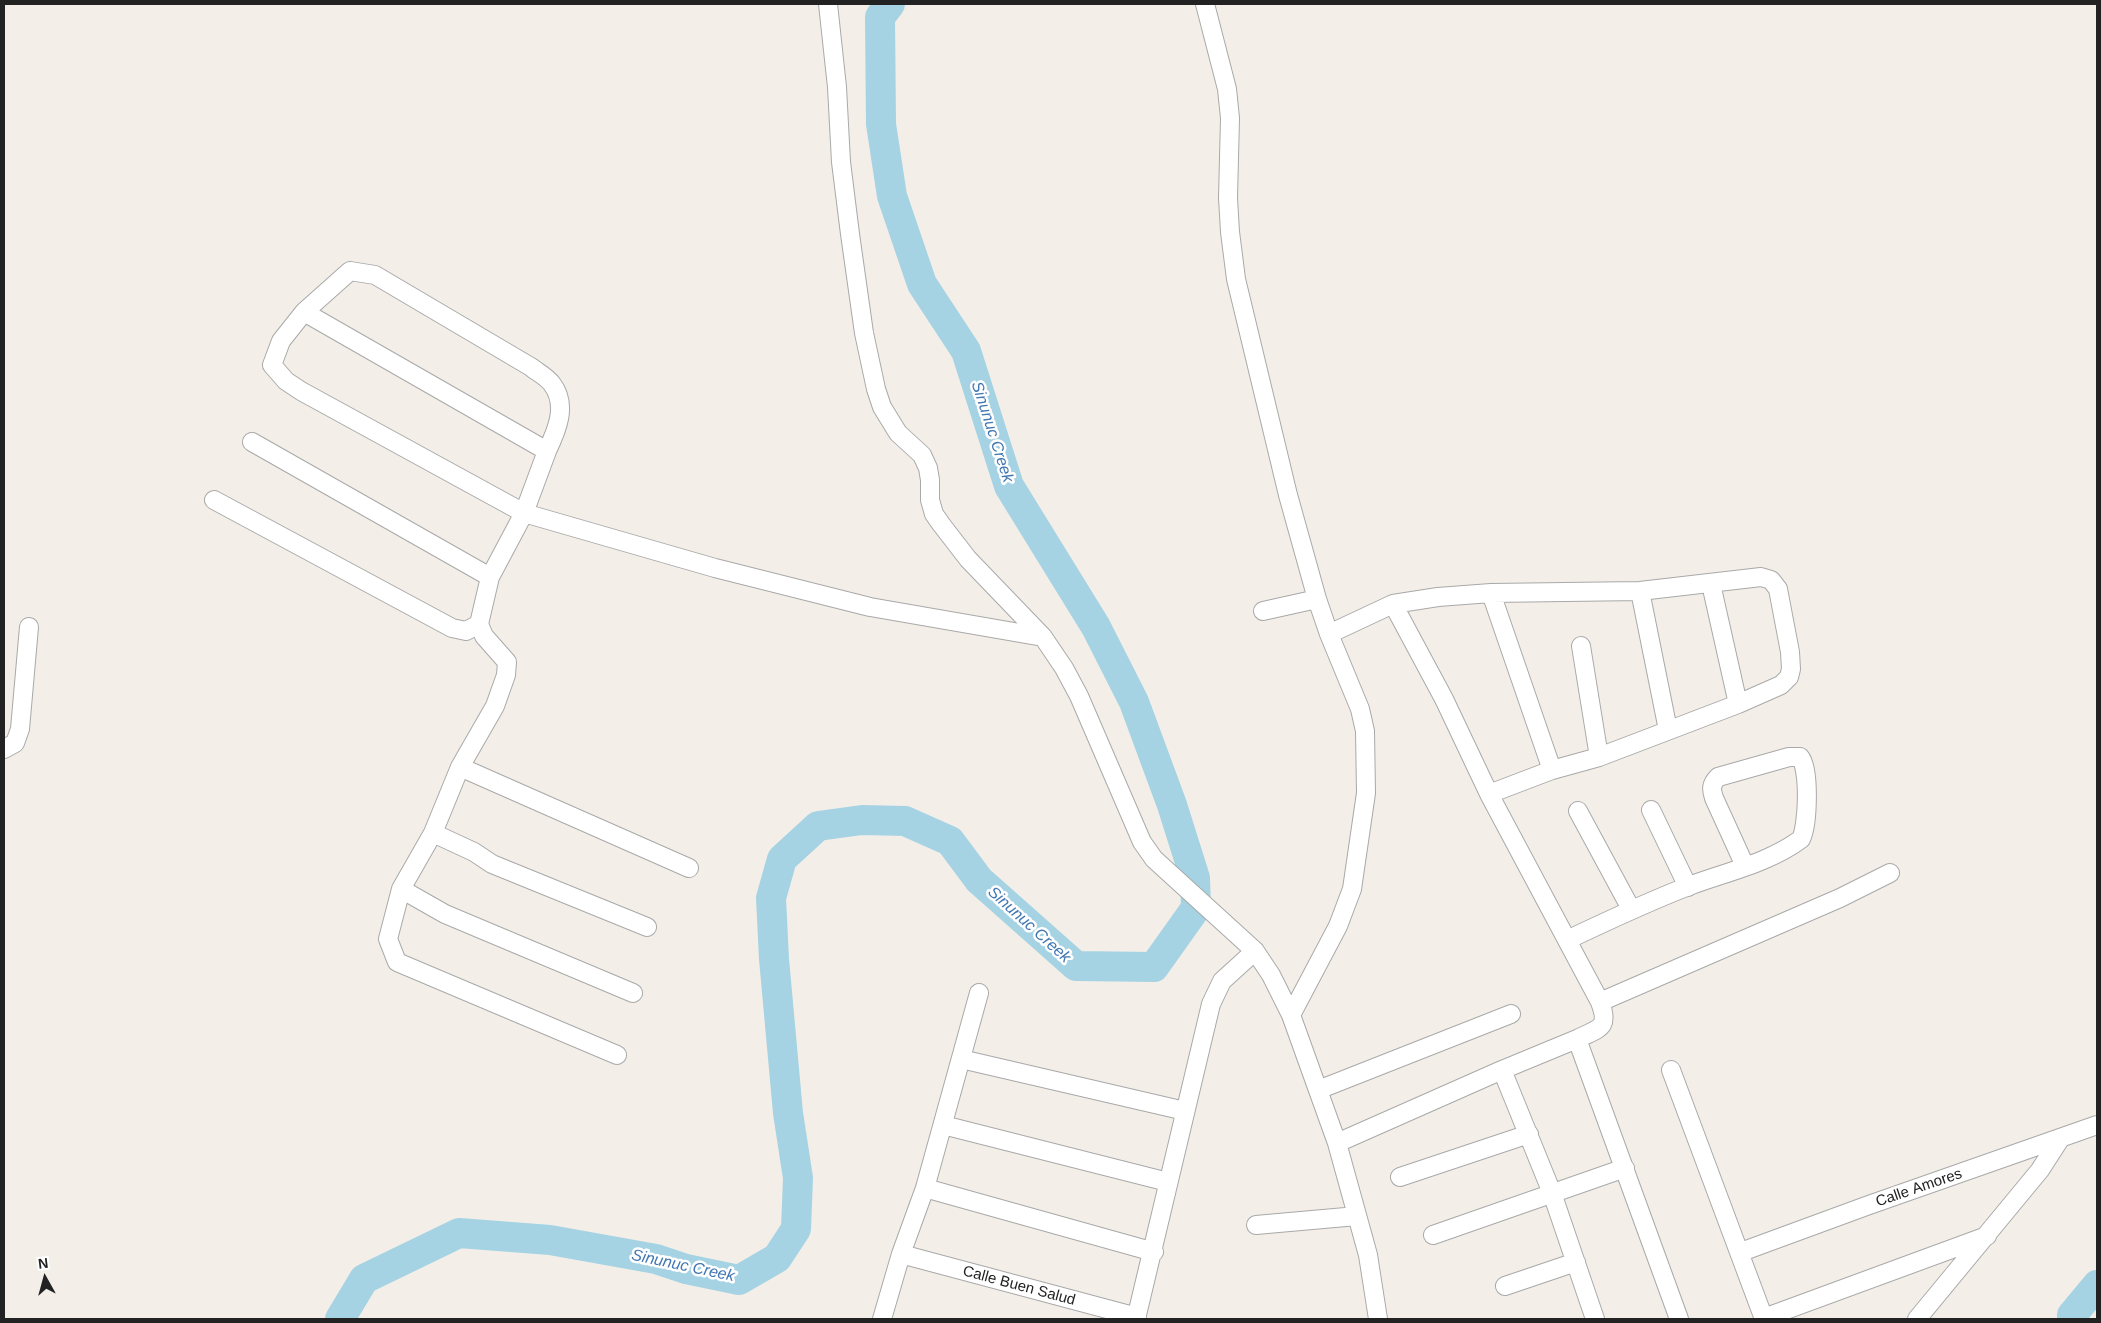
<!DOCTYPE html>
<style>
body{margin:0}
#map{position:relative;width:2101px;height:1323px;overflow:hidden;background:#f3efe8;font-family:Helvetica,sans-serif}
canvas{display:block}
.frame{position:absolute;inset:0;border:5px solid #222;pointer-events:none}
.north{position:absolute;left:20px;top:1253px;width:50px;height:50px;-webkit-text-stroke:4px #fff;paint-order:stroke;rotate:353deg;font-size:14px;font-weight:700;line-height:20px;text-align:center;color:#222}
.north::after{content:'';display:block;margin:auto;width:18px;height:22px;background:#222;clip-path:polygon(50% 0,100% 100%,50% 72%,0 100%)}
</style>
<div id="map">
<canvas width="2101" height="1323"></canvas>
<div class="frame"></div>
<div class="north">N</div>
</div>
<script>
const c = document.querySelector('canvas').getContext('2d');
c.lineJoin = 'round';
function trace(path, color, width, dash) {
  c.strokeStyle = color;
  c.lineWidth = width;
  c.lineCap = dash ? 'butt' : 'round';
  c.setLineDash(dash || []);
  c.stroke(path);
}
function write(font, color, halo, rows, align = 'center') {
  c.font = font + ' Helvetica,sans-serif';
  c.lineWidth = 5;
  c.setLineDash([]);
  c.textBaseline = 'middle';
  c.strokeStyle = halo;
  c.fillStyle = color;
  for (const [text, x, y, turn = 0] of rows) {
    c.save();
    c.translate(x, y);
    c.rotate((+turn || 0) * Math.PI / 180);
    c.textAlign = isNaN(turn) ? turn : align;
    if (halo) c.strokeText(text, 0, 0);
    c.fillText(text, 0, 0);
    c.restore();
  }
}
const river = new Path2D(`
 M340,1319L364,1279L459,1233L550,1240L656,1259L686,1269L739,1280L777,1258L796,1229L798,1178L788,1113L774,959L771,898L782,859L818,826L862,820L905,821L950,841L979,880L1076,966L1154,967L1196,908L1195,878L1172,805L1134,702L1096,627L1009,486L966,351L922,284L892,196L881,124L880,17L890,4
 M2072,1319V1315L2097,1285`);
const street = new Path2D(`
 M828,4L837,87L841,162L850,234L864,333L876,389L882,407L898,433L922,455L928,468L930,480V500L934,514L941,524L968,559L1043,637L1064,668L1079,696L1142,842L1154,859L1255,951L1271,975L1291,1015
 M1205,4L1227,89L1230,118L1228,198L1230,232L1236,279L1288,495L1317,599L1329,634L1360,709L1365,731L1366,793L1352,889L1338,926L1291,1015L1337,1143L1502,1070L1577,1039L1679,1319
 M304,312L350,271L375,275L531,367C537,372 547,377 552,384C568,405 557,430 547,451
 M252,442L490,577
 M214,500L452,628L466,631L479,624L490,577L524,513L547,451L304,312L281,341L272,365L286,381L301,391L524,513L715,568L870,607L1043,637
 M1711,584L1738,704
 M1640,591L1668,730
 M1491,593L1552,770
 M1393,604L1438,597L1491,593L1640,591L1761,577L1771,580L1778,589L1790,652L1791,669L1789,677L1781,685L1738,704L1599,757L1552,770L1489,794
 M1263,611L1317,599
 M479,624L484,636L507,662L506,675L495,706L460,767L433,833L401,889L388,939L397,962L617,1055
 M1329,634L1393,604L1444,699L1489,794L1600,1002
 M1581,646L1599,757
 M4,749L15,743L20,729L29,627
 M460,767L689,868
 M1651,810L1688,887
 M1578,811L1631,909
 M433,833L474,852L492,864L647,927
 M401,889L445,914L633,993
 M1567,940C1607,921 1647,902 1689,886C1726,872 1769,863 1801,839C1808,825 1810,769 1800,757H1789L1718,777C1711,784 1711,789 1714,798L1745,866
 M1577,1039C1599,1028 1610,1029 1600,1002L1840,898L1890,873
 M961,1059L1185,1111
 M1502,1070L1552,1193L1595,1319
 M1671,1070L1764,1319
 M1318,1090L1511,1014
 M943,1125L1168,1182
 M1337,1143L1368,1255L1378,1319
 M1400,1177L1529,1134
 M925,1188L1154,1252
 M1256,1225L1357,1216
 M1433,1235L1625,1168
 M1741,1252L1869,1205L2097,1125
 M901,1254L1137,1317
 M1505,1286L1576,1262
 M1764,1318L1987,1236
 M882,1319L901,1254L925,1188L979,993
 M1136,1319C1162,1214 1185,1109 1211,1004L1222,981L1255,951
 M1917,1319L2040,1170L2060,1139`);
const streetNames = [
 ["Calle Amores",1919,1188,-19],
 ["Calle Buen Salud",1019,1286,15]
];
const waterNames = [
 ["Sinunuc Creek",992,432,72],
 ["Sinunuc Creek",1029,925,42],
 ["Sinunuc Creek",683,1266,12]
];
trace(river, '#a6d3e3', 30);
trace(street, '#a9a9a9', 20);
trace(street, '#fff', 18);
write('15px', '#222', '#fff', streetNames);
write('italic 16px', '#4277b2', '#fff', waterNames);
</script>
